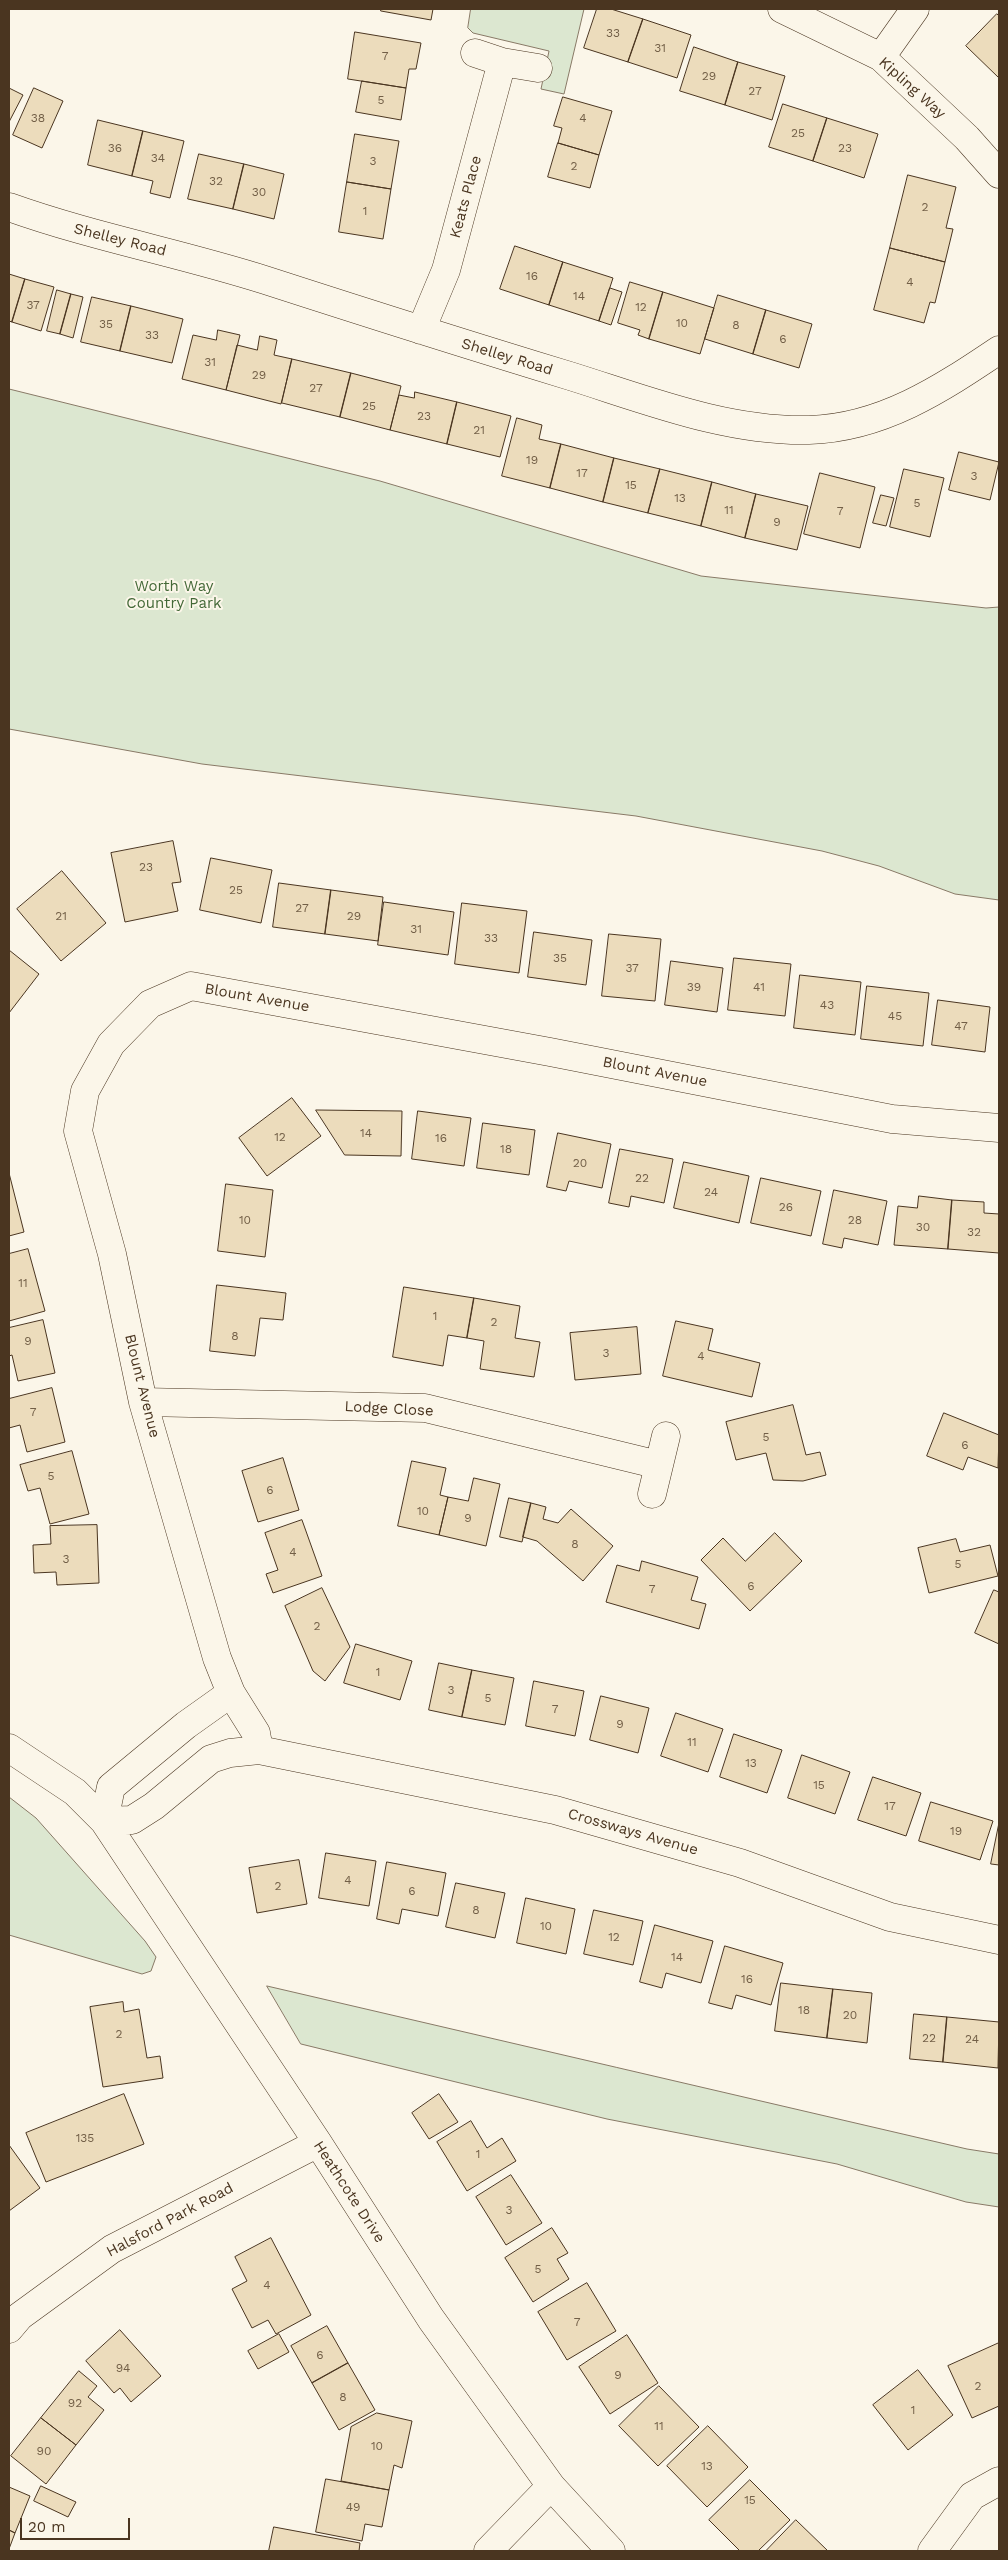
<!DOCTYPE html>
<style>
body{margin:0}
#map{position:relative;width:1008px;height:2560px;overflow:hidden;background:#fbf6e9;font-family:"Work Sans",sans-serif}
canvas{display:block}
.frame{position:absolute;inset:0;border:10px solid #4a3520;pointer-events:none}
.scale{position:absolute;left:20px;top:2518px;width:110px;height:22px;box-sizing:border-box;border:2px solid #4a3520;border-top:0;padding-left:6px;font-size:15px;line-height:18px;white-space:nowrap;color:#4a3520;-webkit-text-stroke:4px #fbf6e9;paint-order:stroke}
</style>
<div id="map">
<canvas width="1008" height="2560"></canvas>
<div class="frame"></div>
<div class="scale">20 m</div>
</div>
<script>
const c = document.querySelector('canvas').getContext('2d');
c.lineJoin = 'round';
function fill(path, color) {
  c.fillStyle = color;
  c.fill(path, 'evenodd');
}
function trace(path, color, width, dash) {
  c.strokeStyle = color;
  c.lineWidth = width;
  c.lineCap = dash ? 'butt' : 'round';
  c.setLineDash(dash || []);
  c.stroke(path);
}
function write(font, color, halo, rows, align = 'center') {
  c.font = font + ' "Work Sans",sans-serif';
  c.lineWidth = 4;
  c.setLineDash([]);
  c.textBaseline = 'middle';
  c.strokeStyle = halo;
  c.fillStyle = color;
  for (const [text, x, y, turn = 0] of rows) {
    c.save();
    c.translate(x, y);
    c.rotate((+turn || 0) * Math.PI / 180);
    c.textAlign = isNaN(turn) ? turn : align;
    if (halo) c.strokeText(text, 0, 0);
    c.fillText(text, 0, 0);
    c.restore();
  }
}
const green = new Path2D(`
 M471,9H584L564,94L541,89L549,51L473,33L468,28Z
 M9,389L380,481L701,576L986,608L999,607V900L955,894L879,866L822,851L636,816L202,764L9,729Z
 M9,1797L36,1818L145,1941L156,1957L151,1971L142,1974L9,1935Z
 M267,1986L967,2149L999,2154V2207L966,2202L837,2164L607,2119L301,2044Z`);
const building = new Path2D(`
 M381,9H433L431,20L381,11Z
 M597,9H611L643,19L628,62L584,48Z
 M997,14L999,16V78L966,46Z
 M643,19L691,35L677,78L628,62Z
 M355,32L421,43L416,69H409L406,88L348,79Z
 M694,47L738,62L725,105L680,91Z
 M738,62L785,76L772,120L725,105Z
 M362,81L406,88L401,120L356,112Z
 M9,88L23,95L9,122Z
 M34,88L63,101L42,148L13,135Z
 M563,97L612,111L599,155L558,143L562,128L554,126Z
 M783,104L827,118L813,161L769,147Z
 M827,118L878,134L864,178L813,161Z
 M98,120L143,131L132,176L88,165Z
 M143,131L184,141L170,198L150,193L153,181L132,176Z
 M355,134L399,141L391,189L347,182Z
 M558,143L599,155L590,188L548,177Z
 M199,154L244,164L233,209L188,199Z
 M244,164L284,174L274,219L233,209Z
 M908,175L956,187L946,228L953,229L945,262L890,248Z
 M347,182L391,189L383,239L339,232Z
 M515,246L563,262L549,305L500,289Z
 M890,248L945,262L935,303L930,302L924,323L874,310Z
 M563,262L613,278L599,321L549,305Z
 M9,274L25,279L12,322L9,321Z
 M25,279L54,287L41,331L12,322Z
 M630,282L663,292L649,339L638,335L640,330L618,323Z
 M610,288L622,292L611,325L599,321Z
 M57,290L71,294L60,334L47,331Z
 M663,292L714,308L700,354L649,339Z
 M71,294L83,297L73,338L60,334Z
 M718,295L766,310L753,354L705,339Z
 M92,297L131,306L120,351L81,342Z
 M131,306L183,319L172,363L120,351Z
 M766,310L812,324L799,368L753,354Z
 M218,330L240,335L226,390L182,379L193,335L216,340Z
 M260,336L277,340L274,355L292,359L281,404L226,390L237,345L257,350Z
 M292,359L351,373L340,417L282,403Z
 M351,373L401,386L390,430L340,417Z
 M415,392L457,402L447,444L390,430L399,395L414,398Z
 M457,402L511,416L500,457L447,444Z
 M517,418L542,425L539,439L561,444L550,488L502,476Z
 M561,444L614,458L603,502L550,488Z
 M959,452L999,462L990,500L949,490Z
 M614,458L660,469L648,513L603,502Z
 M660,469L712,482L701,526L648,513Z
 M904,469L944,478L930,537L890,527Z
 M820,473L875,487L860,548L804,534Z
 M712,482L756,494L745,538L701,526Z
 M756,494L808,506L797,550L745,538Z
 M881,495L894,498L886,526L873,523Z
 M173,841L181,882L172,883L178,911L125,922L111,853Z
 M211,858L272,870L261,923L200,910Z
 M62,871L106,923L61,961L17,909Z
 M279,883L331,890L325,934L273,927Z
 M331,890L383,897L378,941L325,934Z
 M384,902L454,912L448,955L378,945Z
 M462,903L527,911L519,973L455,964Z
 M534,932L592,940L586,985L528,977Z
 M609,934L661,939L655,1001L602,996Z
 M9,950L39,974L9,1013Z
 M734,958L791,964L785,1016L728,1010Z
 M671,961L723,968L717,1012L665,1005Z
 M800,975L861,982L855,1035L794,1028Z
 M867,986L929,993L923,1046L861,1039Z
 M938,1000L990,1007L985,1052L932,1045Z
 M292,1098L321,1136L267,1176L239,1138Z
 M316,1110L402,1111L401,1156L345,1155Z
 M418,1111L471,1118L464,1166L412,1159Z
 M483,1123L535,1130L529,1175L477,1168Z
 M558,1133L611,1144L602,1188L569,1181L566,1191L547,1187Z
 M620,1149L673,1159L664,1203L631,1196L629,1207L609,1203Z
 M684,1162L749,1176L739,1223L674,1208Z
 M9,1173L24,1232L9,1236Z
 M761,1178L821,1191L811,1236L751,1223Z
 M226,1184L273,1190L265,1257L218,1251Z
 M834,1190L887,1201L878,1245L844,1238L842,1248L823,1244Z
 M919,1196L952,1200L948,1249L894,1245L898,1206L917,1208Z
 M952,1200L984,1202V1213L999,1214V1253L948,1249Z
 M28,1249L45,1311L9,1321V1254Z
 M217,1285L286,1293L283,1320L260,1318L255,1356L210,1351Z
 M404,1287L474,1298L467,1338L448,1335L443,1366L393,1357Z
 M474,1298L520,1306L515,1338L540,1342L534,1377L480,1369L484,1341L467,1338Z
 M43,1320L55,1373L18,1381L12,1355L9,1356V1328Z
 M676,1321L713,1329L708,1350L760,1363L752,1397L663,1376Z
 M637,1327L641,1374L575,1380L570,1333Z
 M52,1388L65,1442L27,1452L20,1425L9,1428V1399Z
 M793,1405L806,1455L820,1452L826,1475L803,1481L773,1480L766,1453L736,1460L726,1422Z
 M944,1413L999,1435L998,1468L968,1457L963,1470L927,1456Z
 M72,1451L89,1514L50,1524L40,1488L28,1491L20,1465Z
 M283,1458L299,1510L258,1522L242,1471Z
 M412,1461L446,1468L440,1495L448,1497L439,1535L398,1526Z
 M474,1478L500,1484L486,1546L439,1535L448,1497L468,1501Z
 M509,1498L531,1503L522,1542L500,1537Z
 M531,1503L546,1507L543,1519L558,1523L571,1509L613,1546L583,1581L537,1541L523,1537Z
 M302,1520L322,1576L273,1593L266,1574L278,1570L265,1533Z
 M97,1525L99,1583L57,1585L56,1572L34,1573L33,1545L51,1544L50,1526Z
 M775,1533L802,1561L750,1611L701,1560L723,1538L745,1561Z
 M956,1539L960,1552L990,1545L998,1576L929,1593L918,1548Z
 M642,1561L698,1577L691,1600L706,1604L699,1629L606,1602L617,1565L639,1571Z
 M322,1588L350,1647L325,1681L313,1671L285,1606Z
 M994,1590L999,1592V1644L975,1633Z
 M356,1644L412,1661L400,1700L344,1683Z
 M439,1663L472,1670L462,1717L429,1710Z
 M472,1670L514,1678L505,1725L462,1717Z
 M534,1681L584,1691L575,1736L526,1726Z
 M601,1696L649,1708L638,1753L590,1740Z
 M676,1713L723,1729L708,1772L661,1756Z
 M734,1734L782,1750L767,1793L720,1777Z
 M802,1755L850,1772L835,1814L788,1798Z
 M873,1777L921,1793L906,1836L858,1820Z
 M931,1802L993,1821L980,1860L919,1841Z
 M999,1823V1865L991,1864Z
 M326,1853L376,1861L369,1906L319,1898Z
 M299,1860L307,1904L257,1913L249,1868Z
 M387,1862L446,1873L438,1916L402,1909L399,1924L377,1919Z
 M456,1883L505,1893L495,1938L446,1927Z
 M526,1898L575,1909L566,1954L517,1943Z
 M594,1910L643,1921L633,1965L584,1954Z
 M655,1925L713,1941L701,1983L666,1973L662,1988L640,1982Z
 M725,1946L783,1963L771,2005L736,1995L732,2009L709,2003Z
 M781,1983L833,1989L827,2038L775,2031Z
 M833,1989L872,1993L867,2043L827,2038Z
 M123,2002L124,2012L139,2009L147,2058L160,2056L163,2078L103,2087L90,2007Z
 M914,2014L947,2017L943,2062L910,2059Z
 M947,2017L999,2022L998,2068L943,2062Z
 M124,2094L144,2144L46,2182L26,2133Z
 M439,2094L458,2122L429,2139L412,2113Z
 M471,2121L487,2148L502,2138L516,2161L467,2191L437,2142Z
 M9,2145L40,2188L9,2211Z
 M511,2175L542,2223L506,2245L476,2197Z
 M552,2228L568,2253L557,2259L569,2279L533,2302L505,2258Z
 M271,2238L311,2315L276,2334L268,2320L252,2328L232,2289L247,2281L235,2257Z
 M587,2283L616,2331L567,2360L538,2312Z
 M327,2326L348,2363L312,2383L291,2346Z
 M120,2330L161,2376L131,2402L120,2388L114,2393L86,2361Z
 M279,2334L289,2352L258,2369L248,2351Z
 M627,2335L658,2383L610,2414L579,2367Z
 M999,2343V2406L972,2418L948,2366Z
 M348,2363L375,2410L339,2430L312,2383Z
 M918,2370L953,2415L908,2450L873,2405Z
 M79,2371L97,2386L88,2397L104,2410L76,2445L41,2418Z
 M659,2386L699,2427L658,2466L619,2426Z
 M377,2413L412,2421L402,2468L394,2465L389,2490L341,2481L351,2427Z
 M41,2418L76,2445L46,2484L11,2456Z
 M708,2426L748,2467L707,2507L667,2466Z
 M326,2479L389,2490L382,2527L365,2524L362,2541L316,2532Z
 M750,2480L790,2520L758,2551H740L709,2520Z
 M41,2486L76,2502L68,2517L34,2501Z
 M9,2487L30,2496L15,2533L9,2530Z
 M796,2520L828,2551H766Z
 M274,2527L360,2543L359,2551H269Z
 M9,2530L15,2533L9,2549Z`);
const minor = new Path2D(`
 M782,9L881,57L967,138L999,174
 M475,53L502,62L538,68
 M881,57L915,9
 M9,207C93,237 180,253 265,280C367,313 468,345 570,376C647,400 727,432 809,430C882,428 941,389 999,350
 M421,330L446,270L502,62
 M143,1402L425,1408L659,1465
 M652,1494L666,1436
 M231,1693L186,1725L111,1787L104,1821L132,1820L154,1806L211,1759L230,1753L259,1750L555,1810L740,1863L890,1917L999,1940
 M9,1748L75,1792L104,1821L318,2143L431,2319L551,2486L611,2551
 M259,1750L256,1733L231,1693L217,1658L143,1402L112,1254L78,1131L85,1091L111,1044L150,1004L191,986L550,1052L892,1119L999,1128
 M9,2329L20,2316L112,2249L318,2143
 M488,2551L551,2486
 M932,2551L972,2496L999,2481`);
const numberNames = [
 ["33",613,33],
 ["31",660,48],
 ["7",385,56],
 ["29",709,76],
 ["27",755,91],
 ["5",381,100],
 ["38",38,118],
 ["4",583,118],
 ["25",798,133],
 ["36",115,148],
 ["23",845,148],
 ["34",158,158],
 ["3",373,161],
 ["2",574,166],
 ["32",216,181],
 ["30",259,192],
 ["2",925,207],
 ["1",365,211],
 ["16",532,276],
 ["4",910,282],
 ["14",579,296],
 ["37",33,305],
 ["12",641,307],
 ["10",682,323],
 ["35",106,324],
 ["8",736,325],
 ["33",152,335],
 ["6",783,339],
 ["31",210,362],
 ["29",259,375],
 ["27",316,388],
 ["25",369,406],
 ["23",424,416],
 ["21",479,430],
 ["19",532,460],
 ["17",582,473],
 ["3",974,476],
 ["15",631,485],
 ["13",680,498],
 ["5",917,503],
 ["11",729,510],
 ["7",840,511],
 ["9",777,522],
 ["23",146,867],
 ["25",236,890],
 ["27",302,908],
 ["21",61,916],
 ["29",354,916],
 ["31",416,929],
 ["33",491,938],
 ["35",560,958],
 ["37",632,968],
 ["39",694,987],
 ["41",759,987],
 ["43",827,1005],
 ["45",895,1016],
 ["47",961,1026],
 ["14",366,1133],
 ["12",280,1137],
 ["16",441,1138],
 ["18",506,1149],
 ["20",580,1163],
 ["22",642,1178],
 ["24",711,1192],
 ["26",786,1207],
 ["10",245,1220],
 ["28",855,1220],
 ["30",923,1227],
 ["32",974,1232],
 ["11",23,1283],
 ["1",435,1316],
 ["2",494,1322],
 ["8",235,1336],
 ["9",28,1341],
 ["3",606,1353],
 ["4",701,1356],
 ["7",33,1412],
 ["5",766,1437],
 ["6",965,1445],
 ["5",51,1476],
 ["6",270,1490],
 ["10",423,1511],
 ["9",468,1518],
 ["8",575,1544],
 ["4",293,1552],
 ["3",66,1559],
 ["5",958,1564],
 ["6",751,1586],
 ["7",652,1589],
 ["2",317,1626],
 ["1",378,1672],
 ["3",451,1690],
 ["5",488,1698],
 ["7",555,1709],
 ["9",620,1724],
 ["11",692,1742],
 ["13",751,1763],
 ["15",819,1785],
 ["17",890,1806],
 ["19",956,1831],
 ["4",348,1880],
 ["2",278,1886],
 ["6",412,1891],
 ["8",476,1910],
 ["10",546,1926],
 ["12",614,1937],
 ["14",677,1957],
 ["16",747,1979],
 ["18",804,2010],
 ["20",850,2015],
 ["2",119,2034],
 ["22",929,2038],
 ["24",972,2039],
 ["135",85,2138],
 ["1",478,2154],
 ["3",509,2210],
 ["5",538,2269],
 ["4",267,2285],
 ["7",577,2322],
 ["6",320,2355],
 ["94",123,2368],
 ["9",618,2375],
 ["2",978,2386],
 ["8",343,2397],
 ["92",75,2403],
 ["1",913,2410],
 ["11",659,2426],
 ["10",377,2446],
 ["90",44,2451],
 ["13",707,2466],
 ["15",750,2500],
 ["49",353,2507]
];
const streetNames = [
 ["Kipling Way",912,88,42],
 ["Keats Place",466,197,-75],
 ["Shelley Road",120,240,14],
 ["Shelley Road",507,357,17],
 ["Blount Avenue",257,998,10],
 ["Blount Avenue",655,1072,11],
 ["Blount Avenue",142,1386,76],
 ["Lodge Close",389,1409,3],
 ["Crossways Avenue",633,1832,16],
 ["Heathcote Drive",349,2192,57],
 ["Halsford Park Road",170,2220,-28]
];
const parkNames = [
 ["Worth Way",174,587],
 ["Country Park",174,604]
];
fill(green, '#dce7d0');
trace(green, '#887966', 1);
fill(building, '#ecdcbc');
trace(building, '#4a3520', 1);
trace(minor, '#4a3520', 29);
trace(minor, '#fbf6e9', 28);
write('12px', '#725f47', null, numberNames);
write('15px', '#4a3520', '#fbf6e9', streetNames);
write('15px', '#436837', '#fbf6e9', parkNames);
</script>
